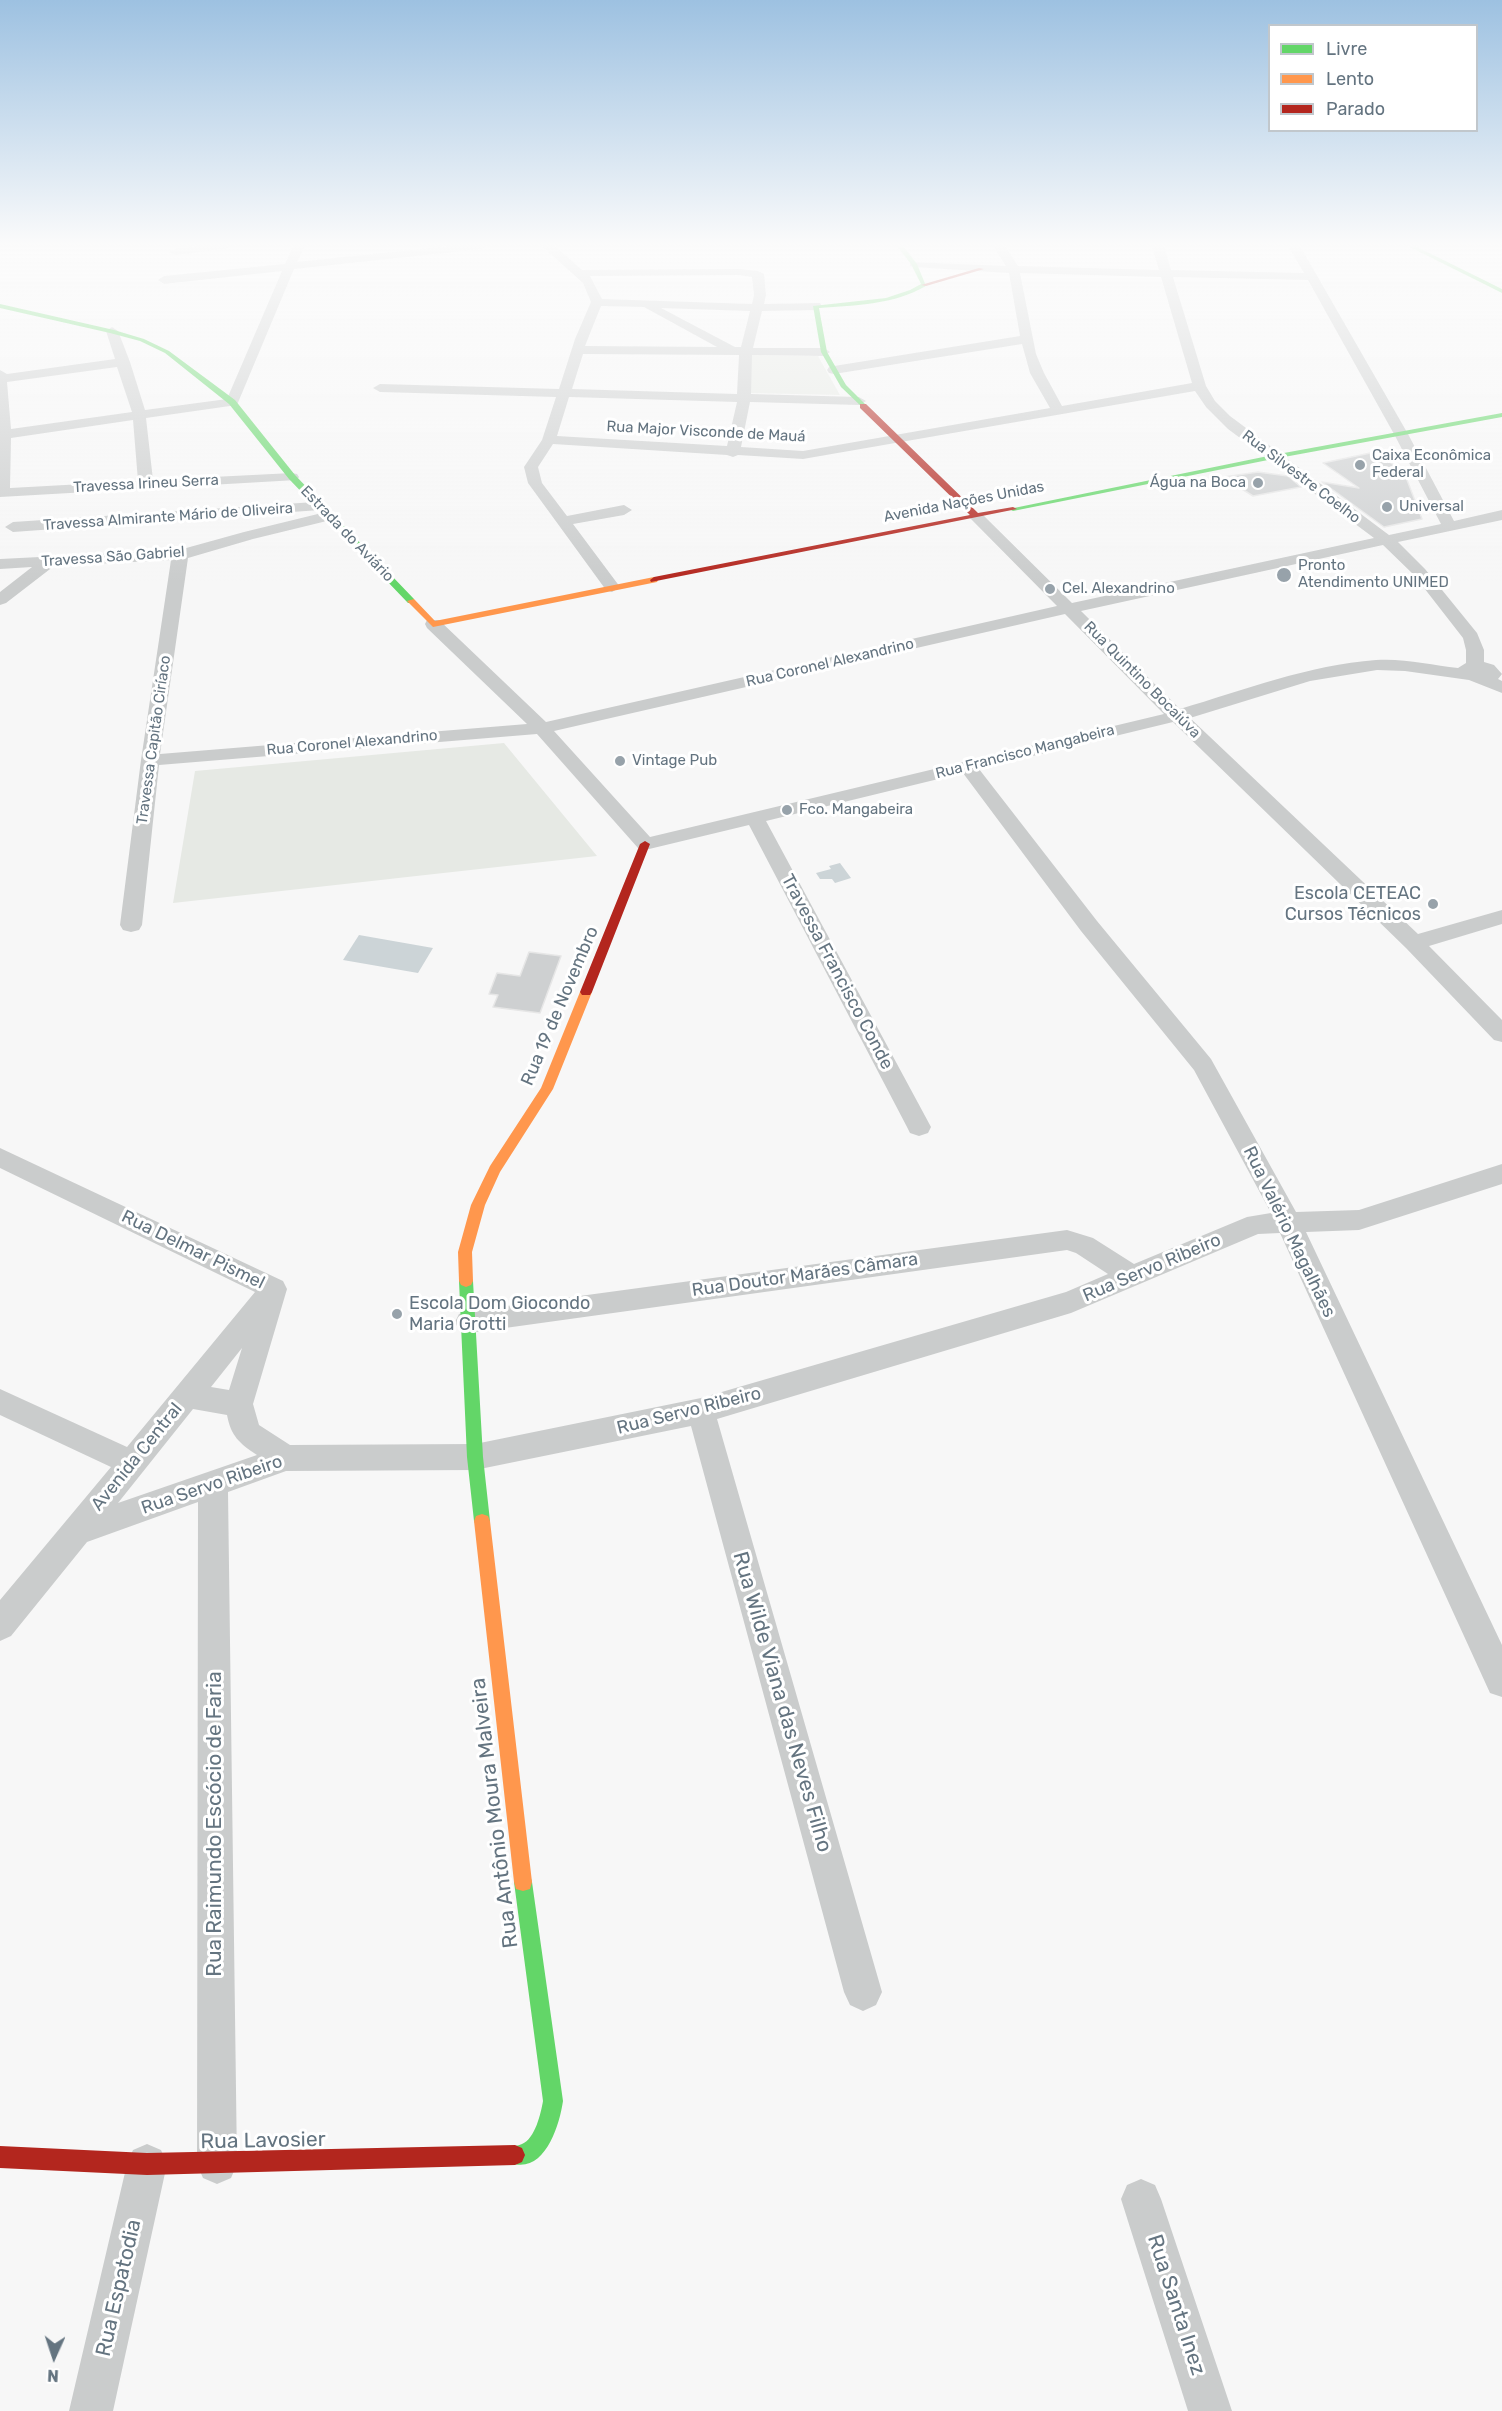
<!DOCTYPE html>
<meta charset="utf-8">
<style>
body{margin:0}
#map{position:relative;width:1502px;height:2411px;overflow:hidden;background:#f7f7f7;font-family:Rubik,sans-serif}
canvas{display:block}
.legend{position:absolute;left:1268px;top:24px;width:210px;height:108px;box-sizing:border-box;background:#fff;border:2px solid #c1c7cc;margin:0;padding:8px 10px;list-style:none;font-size:18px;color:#647480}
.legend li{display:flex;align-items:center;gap:12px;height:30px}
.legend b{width:30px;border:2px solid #c1c7cc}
.north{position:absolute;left:24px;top:2327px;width:60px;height:60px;-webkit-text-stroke:4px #fff;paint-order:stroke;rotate:183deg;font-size:16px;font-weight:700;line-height:24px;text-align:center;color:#647480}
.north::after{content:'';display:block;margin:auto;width:21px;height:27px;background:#647480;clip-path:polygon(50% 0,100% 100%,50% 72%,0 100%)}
</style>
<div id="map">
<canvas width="1502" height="2411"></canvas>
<ul class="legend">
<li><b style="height:8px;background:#63d668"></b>Livre</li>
<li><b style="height:8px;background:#ff974d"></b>Lento</li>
<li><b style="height:8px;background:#b3261e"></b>Parado</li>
</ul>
<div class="north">N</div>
</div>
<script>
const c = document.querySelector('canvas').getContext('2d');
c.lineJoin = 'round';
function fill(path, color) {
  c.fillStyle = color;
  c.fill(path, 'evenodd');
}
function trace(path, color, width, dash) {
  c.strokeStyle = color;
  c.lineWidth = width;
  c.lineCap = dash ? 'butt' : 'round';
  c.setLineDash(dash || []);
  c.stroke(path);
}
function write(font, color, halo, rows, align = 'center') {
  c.font = font + ' Rubik,sans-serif';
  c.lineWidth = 6;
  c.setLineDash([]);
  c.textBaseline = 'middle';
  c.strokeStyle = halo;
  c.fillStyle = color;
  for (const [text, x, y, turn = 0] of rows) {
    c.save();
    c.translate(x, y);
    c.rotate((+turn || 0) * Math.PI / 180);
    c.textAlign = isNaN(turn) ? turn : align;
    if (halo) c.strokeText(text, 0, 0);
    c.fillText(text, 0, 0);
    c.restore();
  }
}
const green = new Path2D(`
 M751,355L818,356L840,395L747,393Z
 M504,743L597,856L173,903L195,771Z`);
const water = new Path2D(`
 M840,863L851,878L835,883L832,879H820L816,873L831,869L829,866Z
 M359,935L433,948L418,973L343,960Z`);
const building = new Path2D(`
 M1375,452L1404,472L1422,519L1384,527L1322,482L1359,488L1323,463Z
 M1258,472L1288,476L1301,487L1253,496L1223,477Z
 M529,952L561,956L540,1013L493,1007L498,995L489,994L497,973L520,976Z`);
const street = new Path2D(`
 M197,246H230L224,249L175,255L169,252L175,249Z
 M293,246H305L297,262L450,246H487L481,249L294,269L237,405L146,418L153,480L292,473L297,474L299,477L297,480L0,497V370L7,374L115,359L106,331L112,327L118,331L130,362L145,410L227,399L282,271L164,284L158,280L164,276L285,264ZM117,367L132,412L11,429L7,382ZM133,420L138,481L10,488L11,438Z
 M542,246H555L582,270L739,269L758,271L764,274L766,295L764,304L820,303L822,306L816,310L762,311L753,348H824L830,352L824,356L752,355L751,394L859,397L866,401L859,405L750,402L741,447L803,451L1050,408L1030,373L1022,344L834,374L829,373L827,370L829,367L834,366L1020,336L1009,273L914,267L910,266V262L1006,266L993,246H1005L1018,266L1159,270L1152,246H1164L1171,270L1304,273L1288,246H1300L1408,434L1454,521L1502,510V520L1398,542L1425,569L1477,633L1484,650V662L1494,665L1502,674L1498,679L1502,681V693L1469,680L1405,671L1377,670L1310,681L1190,718L1418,934L1502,910V924L1429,946L1502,1020V1042L1494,1040L1406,948L1173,722L979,769L1097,921L1211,1059L1296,1212L1359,1210L1502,1164V1184L1359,1230L1306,1232L1502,1645V1697L1490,1693L1280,1233L1258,1234L1071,1313L717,1419L882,1992L876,2005L863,2011L850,2005L844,1992L691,1426L475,1470L286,1471L228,1492L237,2164L231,2178L217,2184L203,2178L197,2164L198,1502L87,1542L11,1636L0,1641V1600L111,1467L0,1415V1389L127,1447L255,1292L0,1168V1148L283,1281L287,1289L253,1404L259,1425L290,1445L475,1444L701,1398L1066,1292L1108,1274L1076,1253L1067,1250L469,1333L459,1330L455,1322L459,1314L469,1311L1067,1230L1093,1238L1134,1264L1247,1217L1271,1213L1194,1070L1081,931L963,773L766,821L931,1127L928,1133L919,1136L910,1133L907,1127L749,825L645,850L638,848L537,734L159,765L142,925L139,930L131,932L123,930L120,925L141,760L171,560L54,566L6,603L0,605V592L32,567L0,569V559L179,550L244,532L330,511L335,513L338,516L335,519L253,539L188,558L160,754L527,724L427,628L425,624L427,620H439L546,722L1057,606L971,519L968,516L971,513H981L1072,603L1374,538L1228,429L1206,407L1195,391L803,459L738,455L733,457L727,455L553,444L538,467L542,483L567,516L624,505L632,510L624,515L573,524L620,587L612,592L606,590L528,483L524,467L542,440L556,397L380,392L373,388L380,384L559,389L575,339L591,302L583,283ZM1020,273L1161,277L1192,383L1062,406L1044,373L1036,354ZM739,275L752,277L754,295L752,304L602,299L590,276ZM1173,277L1308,280L1394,434L1441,524L1389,535L1230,416L1215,401L1206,386ZM601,306L644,307L717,347L585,346ZM661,308L750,311L741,347H735ZM583,354L739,355L737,394L572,389ZM569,397L737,402L727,446L557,436ZM1383,545L1414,575L1463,638L1466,650V663L1458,668C1432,665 1403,658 1376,660C1309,665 1244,690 1180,709L1081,611ZM1065,614L1164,714L650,837L554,731ZM242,1348L229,1390L211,1387ZM193,1409L227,1415C231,1436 239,1443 257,1455L118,1503Z
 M315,502L320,504L323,507L320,510L13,532L5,527L13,522Z
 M147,2144L161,2150L167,2164L113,2411H69L127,2164L133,2150Z
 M1141,2179L1155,2185L1161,2199L1232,2411H1188L1121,2199L1127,2185Z`);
const fast = new Path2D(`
 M897,246H903L917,264L926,286C893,305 857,305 819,308L827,352L846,385L867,406L863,408L841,387L821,352L813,306L886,298L910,290L921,284L911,264Z
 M1408,246H1415L1502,289V293Z
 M0,304L114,330L144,339L169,351L235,400L295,475L414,599V603H408L289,479L229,404L165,353L140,341L110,333L0,308Z
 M1502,413V417L1273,459L1013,511L1009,509L1273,455Z
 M466,1275L471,1277L473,1281L483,1457L490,1521L488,1526L482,1528L476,1526L474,1521L467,1457L459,1281L461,1277Z
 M523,1873L530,1875L532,1882L563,2101C559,2128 543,2177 508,2162L505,2155L508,2148C512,2146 518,2146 522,2144C535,2139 541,2113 543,2101L514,1882L516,1875Z`);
const slow = new Path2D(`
 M654,577L658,580L657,582L433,627L407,601L414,599L435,621Z
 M586,988L592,992L553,1089L500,1172L485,1205L472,1252L473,1281L471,1285L466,1287L461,1285L459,1281L458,1252L471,1205L490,1166L541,1088L580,992Z
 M482,1514L488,1516L490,1521L532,1882L530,1889L523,1891L516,1889L514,1882L474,1521L476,1516Z`);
const jam = new Path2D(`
 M979,268L984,269L926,286L921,285Z
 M860,404H866L978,513L1013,507L1017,509L651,582L650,580L654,577L970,515L860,408Z
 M645,841L650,844L592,992L590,995H582L580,992L640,844Z
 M515,2145L522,2148L525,2155L522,2162L515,2165L147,2175L0,2168V2146L147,2153Z`);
const markers = [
 [1360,465,6,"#97a2aa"],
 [1258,483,6,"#97a2aa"],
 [1387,507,6,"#97a2aa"],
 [1284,575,8,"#97a2aa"],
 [1050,589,6,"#97a2aa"],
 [620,761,6,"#97a2aa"],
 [787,810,6,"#97a2aa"],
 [1433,904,6,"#97a2aa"],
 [397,1314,6,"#97a2aa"]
];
const farStreetnames = [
 ["Rua Major Visconde de Mauá",706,432,3],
 ["Rua Silvestre Coelho",1301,477,37],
 ["Travessa Irineu Serra",146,484,-3],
 ["Avenida Nações Unidas",964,502,-11],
 ["Travessa Almirante Mário de Oliveira",168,517,-4],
 ["Estrada do Aviário",347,534,46],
 ["Travessa São Gabriel",113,557,-4],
 ["Rua Coronel Alexandrino",830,663,-13],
 ["Rua Quintino Bocaiúva",1142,680,45],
 ["Travessa Capitão Ciríaco",154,740,-82],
 ["Rua Coronel Alexandrino",352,743,-5],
 ["Rua Francisco Mangabeira",1025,752,-14]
];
const farPoinames = [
 ["Caixa Econômica",1372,456],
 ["Federal",1372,473],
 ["Água na Boca",1246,483,"right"],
 ["Universal",1399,507],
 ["Pronto",1298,566],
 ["Atendimento UNIMED",1298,583],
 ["Cel. Alexandrino",1062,589],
 ["Vintage Pub",632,761],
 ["Fco. Mangabeira",799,810]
];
const poiNames = [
 ["Escola CETEAC",1421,894],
 ["Cursos Técnicos",1421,915],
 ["Escola Dom Giocondo",409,1304,"left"],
 ["Maria Grotti",409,1325,"left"]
];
const streetNames = [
 ["Travessa Francisco Conde",837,972,62],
 ["Rua 19 de Novembro",560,1006,-67],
 ["Rua Valério Magalhães",1289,1232,64],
 ["Rua Delmar Pismel",193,1250,26],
 ["Rua Servo Ribeiro",1152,1268,-23],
 ["Rua Doutor Marães Câmara",805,1275,-8],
 ["Rua Servo Ribeiro",689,1411,-14],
 ["Avenida Central",137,1457,-51],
 ["Rua Servo Ribeiro",212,1485,-19]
];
const nearStreetnames = [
 ["Rua Wilde Viana das Neves Filho",782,1702,74],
 ["Rua Antônio Moura Malveira",495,1813,-97],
 ["Rua Raimundo Escócio de Faria",215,1824,-90],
 ["Rua Lavosier",263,2141,-1],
 ["Rua Espatodia",119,2288,-77],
 ["Rua Santa Inez",1176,2305,72]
];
fill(green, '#e6e9e4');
fill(water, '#ccd4d7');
fill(building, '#ced0d1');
trace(building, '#e6e6e6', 1.5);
fill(street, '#cacccc');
fill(fast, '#63d668');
fill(slow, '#ff974d');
fill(jam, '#b3261e');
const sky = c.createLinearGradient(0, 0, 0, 583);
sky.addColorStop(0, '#9dc1e1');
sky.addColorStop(0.42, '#fbfbfb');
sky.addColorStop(1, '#fbfbfb00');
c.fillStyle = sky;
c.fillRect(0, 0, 1502, 583);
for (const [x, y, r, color] of markers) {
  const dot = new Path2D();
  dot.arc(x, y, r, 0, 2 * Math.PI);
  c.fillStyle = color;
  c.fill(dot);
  trace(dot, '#fff', 2);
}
write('15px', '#647480', '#fff', farStreetnames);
write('15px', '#647480', '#fff', farPoinames, 'left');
write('18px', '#647480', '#fff', poiNames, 'right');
write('18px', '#647480', '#fff', streetNames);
write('21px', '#647480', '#fff', nearStreetnames);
</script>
